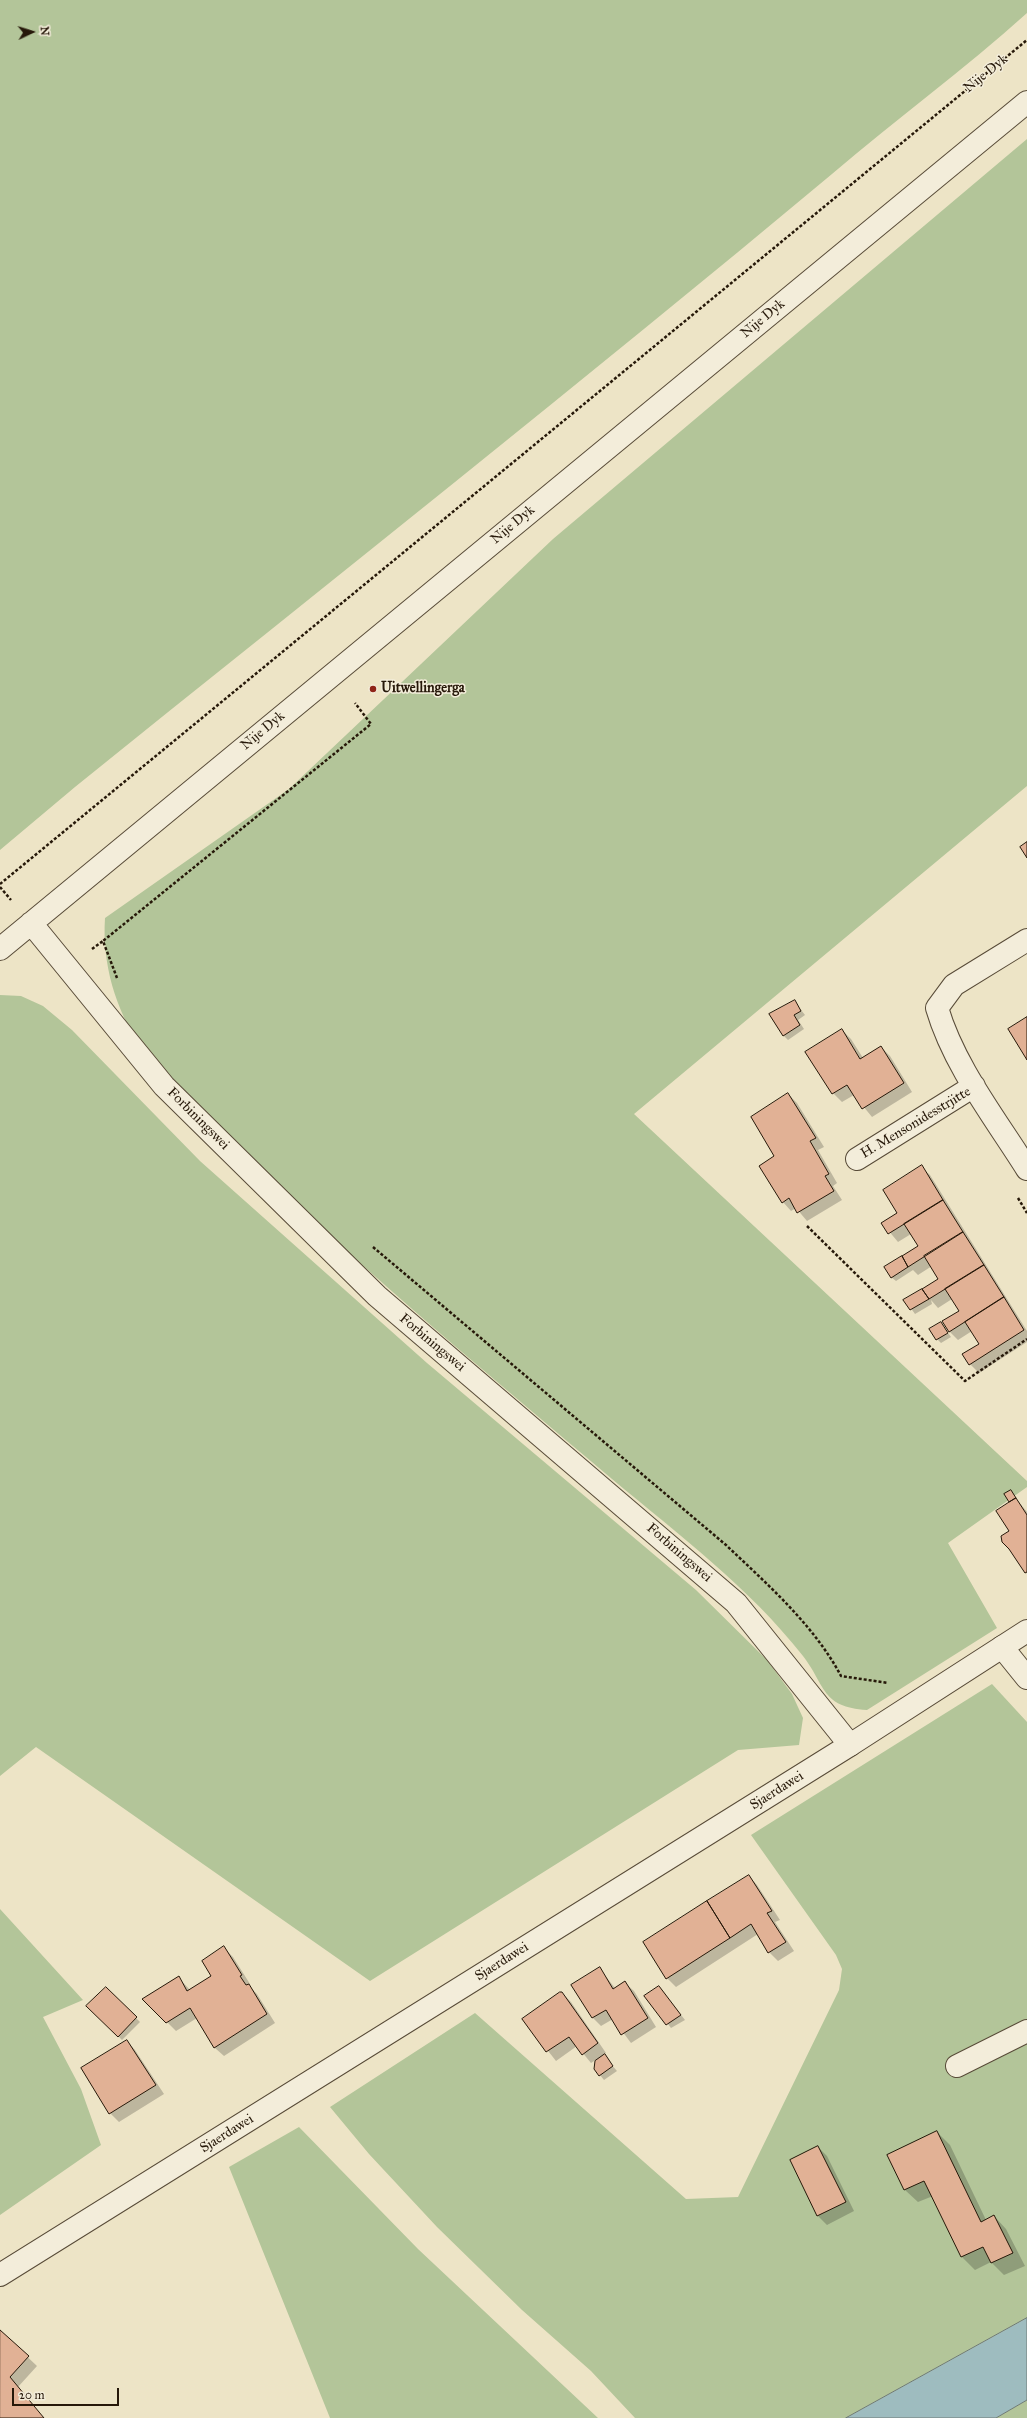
<!DOCTYPE html>
<style>
body{margin:0}
#map{position:relative;width:1027px;height:2418px;overflow:hidden;background:#ede4c6;font-family:"IM FELL Great Primer",serif}
canvas{display:block}
.north{position:absolute;left:12px;top:12px;width:40px;height:40px;-webkit-text-stroke:3px #f3edda;paint-order:stroke;rotate:86deg;font-size:11px;font-weight:700;line-height:16px;text-align:center;color:#261809}
.north::after{content:'';display:block;margin:auto;width:14px;height:18px;background:#261809;clip-path:polygon(50% 0,100% 100%,50% 72%,0 100%)}
.scale{position:absolute;left:12px;top:2388px;width:107px;height:18px;box-sizing:border-box;border:2px solid #261809;border-top:0;padding-left:5px;font-size:12px;line-height:14px;white-space:nowrap;color:#261809;-webkit-text-stroke:3px #f3edda;paint-order:stroke}
</style>
<div id="map">
<canvas width="1027" height="2418"></canvas>
<div class="north">N</div>
<div class="scale">20 m</div>
</div>
<script>
const c = document.querySelector('canvas').getContext('2d');
c.lineJoin = 'round';
function fill(path, color) {
  c.fillStyle = color;
  c.fill(path, 'evenodd');
}
function trace(path, color, width, dash) {
  c.strokeStyle = color;
  c.lineWidth = width;
  c.lineCap = dash ? 'butt' : 'round';
  c.setLineDash(dash || []);
  c.stroke(path);
}
function write(font, color, halo, rows, align = 'center') {
  c.font = font + ' "IM FELL Great Primer",serif';
  c.lineWidth = 3;
  c.setLineDash([]);
  c.textBaseline = 'middle';
  c.strokeStyle = halo;
  c.fillStyle = color;
  for (const [text, x, y, turn = 0] of rows) {
    c.save();
    c.translate(x, y);
    c.rotate((+turn || 0) * Math.PI / 180);
    c.textAlign = isNaN(turn) ? turn : align;
    if (halo) c.strokeText(text, 0, 0);
    c.fillText(text, 0, 0);
    c.restore();
  }
}
const green = new Path2D(`
 M0,0H1027V13C964,70 896,119 832,174C583,382 328,583 75,787L0,850Z
 M1027,139V786L634,1114L1027,1481V1487L948,1543L997,1628L867,1710C821,1707 826,1686 803,1656C749,1587 679,1535 612,1479C493,1378 371,1278 259,1169C219,1130 174,1093 141,1047C115,1009 102,963 105,918L289,789L553,539Z
 M0,995L21,996L43,1006L72,1030L200,1161L427,1363L696,1590L767,1660L792,1694L803,1718L799,1745L738,1750L370,1981L36,1747L0,1776Z
 M992,1684L1027,1722V2318L846,2418H635L591,2371L522,2310L437,2227L369,2154L330,2107L475,2013L686,2199L738,2197L839,1990L842,1969L836,1955L751,1835Z
 M0,1909L83,2000L43,2017L81,2089L101,2145L0,2215Z
 M299,2127L418,2249L598,2418H330L229,2167Z
 M1027,2400V2418H996Z`);
const water = new Path2D(`
 M1027,2318V2400L996,2418H846Z`);
const shadow = new Path2D(`
 M794,1001L805,1015L798,1020L804,1029L788,1040L784,1036Z
 M842,1030L851,1039L863,1058L881,1047L890,1056L912,1092L872,1117L854,1095L842,1102L833,1093L807,1052Z
 M788,1094L797,1103L824,1147L818,1150L837,1183L833,1186L842,1200L807,1221L796,1208L791,1211L783,1202Z
 M921,1167L930,1175L1027,1331V1342L979,1373L970,1364L980,1344L972,1331L958,1340L948,1330L960,1311L952,1299L938,1308L931,1300L932,1304L915,1314L905,1300L940,1279L932,1266L918,1275L913,1270L896,1281L891,1277L920,1246L911,1234L898,1242L883,1224L899,1214Z
 M941,1323L951,1337L941,1343L937,1339Z
 M1010,1491L1027,1512V1574L1010,1531V1503L1005,1494Z
 M749,1876L757,1885L780,1920L775,1922L794,1951L778,1961L769,1952L758,1934L676,1987L667,1978Z
 M224,1948L233,1957L250,1984L248,1985L257,1994L275,2023L224,2056L215,2048L197,2018L176,2031L144,1999L178,1977L190,1990L213,1976Z
 M599,1968L615,1988L625,1983L634,1991L656,2027L631,2043L613,2019L601,2026L593,2018Z
 M106,1988L140,2022L122,2040L88,2006Z
 M663,1992L685,2020L671,2028L646,1996Z
 M562,1993L571,2002L606,2053L603,2055L617,2071L604,2080L595,2069L597,2059L591,2063L577,2046L556,2061L523,2019Z
 M127,2041L135,2050L164,2094L119,2122L110,2113L82,2069Z
 M937,2132L950,2145L986,2220L994,2216L1006,2229L1025,2266L1004,2275L991,2262L975,2270L962,2257L933,2196L918,2202L905,2190Z
 M818,2147L827,2156L854,2211L827,2225L818,2216L791,2161Z
 M0,2331L37,2366L18,2387L43,2418H0Z`);
const building = new Path2D(`
 M1027,842V858L1020,847Z
 M795,1000L801,1011L794,1015L800,1025L783,1036L769,1014Z
 M1027,1017V1060L1008,1029Z
 M842,1029L860,1059L881,1046L904,1083L862,1109L847,1085L832,1094L805,1052Z
 M788,1093L816,1138L810,1141L829,1174L825,1176L834,1191L797,1213L789,1198L782,1203L759,1166L774,1156L751,1117Z
 M922,1165L943,1200L888,1234L881,1223L897,1213L883,1190Z
 M943,1200L963,1232L908,1267L902,1256L918,1246L904,1224Z
 M963,1232L984,1265L929,1299L922,1289L938,1279L924,1256Z
 M902,1256L908,1267L891,1278L884,1267Z
 M984,1265L1004,1297L949,1332L942,1321L959,1311L945,1289Z
 M922,1289L929,1299L910,1310L903,1300Z
 M1004,1297L1024,1330L969,1365L962,1354L979,1344L965,1322Z
 M941,1322L948,1333L936,1340L929,1329Z
 M1011,1490L1016,1498L1009,1502L1004,1494Z
 M1016,1498L1027,1515V1572L1025,1573L1009,1549L1002,1542L1001,1536L1009,1531L996,1511Z
 M749,1875L772,1911L767,1913L786,1942L768,1953L751,1924L730,1938L707,1901Z
 M707,1901L730,1938L666,1979L643,1942Z
 M224,1946L242,1975L240,1976L246,1985L249,1984L267,2014L214,2048L190,2008L166,2023L142,1999L179,1976L187,1991L211,1976L202,1961Z
 M600,1967L613,1989L625,1981L648,2018L621,2035L606,2010L592,2018L571,1985Z
 M659,1986L681,2015L666,2025L644,1996Z
 M106,1987L137,2017L118,2037L86,2006Z
 M560,1992H562L598,2043L582,2055L569,2037L546,2052L522,2019Z
 M127,2040L156,2085L109,2114L81,2068Z
 M605,2054L613,2066L599,2076L594,2069L595,2061Z
 M937,2131L981,2222L994,2215L1013,2253L991,2263L983,2247L961,2257L924,2181L904,2190L887,2155Z
 M818,2146L846,2202L817,2216L790,2160Z
 M0,2330L29,2356L10,2377L44,2418H0Z`);
const path = new Path2D(`
 M0,884L1027,40
 M0,887L11,900
 M92,949L103,941
 M117,978L103,941L371,724L355,703
 M1018,1198L1027,1213
 M807,1226L965,1381L1027,1339
 M373,1247L726,1545C767,1584 814,1625 841,1676L888,1683`);
const minor = new Path2D(`
 M1027,940L954,985L937,1008C954,1066 995,1118 1027,1169
 M857,1159L974,1086
 M1002,1647L1027,1678
 M957,2066L1027,2031
 M0,2275L850,1745`);
const tertiary = new Path2D(`
 M31,923L164,1086L377,1296L736,1603L850,1745L1027,1631
 M0,949L1027,102`);
const markers = [
 [373,689,4,"#8f2418"]
];
const streetNames = [
 ["Nije Dyk",986,74,-39],
 ["Nije Dyk",763,319,-40],
 ["Nije Dyk",513,525,-40],
 ["Nije Dyk",263,731,-40],
 ["Forbiningswei",198,1119,45],
 ["H. Mensonidesstrjitte",916,1123,-31],
 ["Forbiningswei",432,1343,40],
 ["Forbiningswei",679,1553,41],
 ["Sjaerdawei",777,1791,-32],
 ["Sjaerdawei",502,1962,-32],
 ["Sjaerdawei",227,2134,-32]
];
const poiNames = [
 ["Uitwellingerga",381,689]
];
fill(green, '#b3c599');
fill(water, '#9ebcbf');
trace(water, '#6e7a76', 1);
fill(shadow, '#0003');
fill(building, '#e1b195');
trace(building, '#261809', 1);
trace(minor, '#584b38', 24);
trace(tertiary, '#584b38', 24);
trace(path, '#261809', 2.5, [3, 2]);
trace(minor, '#f3edda', 22);
trace(tertiary, '#f3edda', 22);
for (const [x, y, r, color] of markers) {
  const dot = new Path2D();
  dot.arc(x, y, r, 0, 2 * Math.PI);
  c.fillStyle = color;
  c.fill(dot);
  trace(dot, '#f3edda', 1.5);
}
write('14px', '#261809', '#f3edda', streetNames);
write('bold 14px', '#261809', '#f3edda', poiNames, 'left');
</script>
